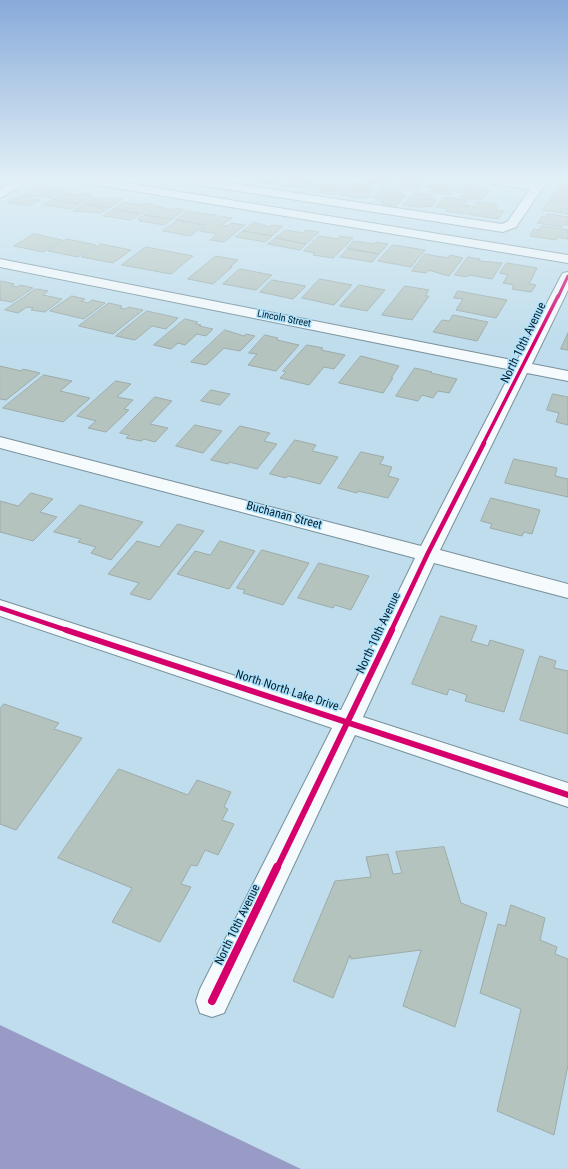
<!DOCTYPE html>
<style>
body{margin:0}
canvas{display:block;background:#bfddec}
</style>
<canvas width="568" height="1169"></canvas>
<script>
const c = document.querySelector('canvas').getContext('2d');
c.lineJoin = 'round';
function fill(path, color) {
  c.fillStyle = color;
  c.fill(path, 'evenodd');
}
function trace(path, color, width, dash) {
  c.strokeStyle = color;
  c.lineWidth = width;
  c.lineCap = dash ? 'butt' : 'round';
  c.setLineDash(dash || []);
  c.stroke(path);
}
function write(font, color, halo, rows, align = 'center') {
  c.font = font + ' "Roboto Condensed",sans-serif';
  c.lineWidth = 3;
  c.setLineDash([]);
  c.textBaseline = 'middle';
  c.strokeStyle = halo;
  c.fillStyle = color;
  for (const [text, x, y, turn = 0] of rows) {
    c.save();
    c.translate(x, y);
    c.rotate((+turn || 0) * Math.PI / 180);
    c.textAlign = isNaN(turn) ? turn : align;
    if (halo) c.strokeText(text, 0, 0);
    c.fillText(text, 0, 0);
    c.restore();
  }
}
const water = new Path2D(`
 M0,1025L301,1169H0Z`);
const building = new Path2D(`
 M251,180H280L276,184L268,182L266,184L249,181Z
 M285,180H308L306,181L313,182L305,188L278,185Z
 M320,180L342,182L337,186L343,187L334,195L319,192L322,190L310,188Z
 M367,180H393L386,186L368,183L369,182L365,181Z
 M397,180H424L428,181L418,191L397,187L401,184L394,183Z
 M432,181L439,182L440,181L459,183L449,195L430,192L434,188L426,187Z
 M352,183L371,186L367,190L373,191L367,198L359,196L357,198L340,195L343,193L341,192Z
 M466,184L480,187L479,188L490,190L481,200L460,197L464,193L457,192Z
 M561,184H568V191L557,189Z
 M39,185L56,188L55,189L63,190L51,198L35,195L31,197L23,196Z
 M383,187L404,191L400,195L406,196L396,206L382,204L384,202L380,201L382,199L372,198Z
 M562,191L568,192V202L550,200L555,192L561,193Z
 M64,193L81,195L84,193L94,195L79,204L53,199Z
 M415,193L433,195L429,199L437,200L431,207L424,206L422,208L403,205Z
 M20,196L40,200L28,206L8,203Z
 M445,197L467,200L463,205L471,206L464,214L446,211L448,209L436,207Z
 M94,198L112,199L115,198L123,199L109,208L84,204Z
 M53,199L79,204L71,209L43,205Z
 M549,201L568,204V214L543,210Z
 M124,202L140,205L144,203L154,205L141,214L114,209Z
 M478,202L497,205L495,208H497L496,210L504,211L498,219L467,214Z
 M84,204L109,208L101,213L73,211Z
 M157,206L172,210L175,208L185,210L172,219L144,215Z
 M114,209L140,214L131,220L103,216Z
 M188,211L206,214L217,215L205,225L176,220Z
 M548,214L568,217V225H563L561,227L537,223L542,216L546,217Z
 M144,215L172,219L164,225L139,221L141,219H138Z
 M220,216L232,218L222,225L227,226L231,223L245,225L224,242L210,240L217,234L200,231Z
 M178,220L205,225L190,236L163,231Z
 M254,222L270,227L272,225L283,226L272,236L243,231Z
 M542,226L568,230V239L557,237L556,240L530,236L534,229L539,230Z
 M286,230L303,233L306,230L319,232L306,244L276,238Z
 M243,231L272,236L265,242L236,237Z
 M34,234L62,240L43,252L14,246Z
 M319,236L338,239L340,236L353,238L333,258L313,255L315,253L304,251Z
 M276,238L306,244L300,250L268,244Z
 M67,239L96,245L78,257L48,251Z
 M354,241L374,244L376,242L388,244L379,254L347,248Z
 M101,244L131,250L113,263L82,257Z
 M393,245L425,250L411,267L378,261Z
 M146,247L193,256L171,274L122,265Z
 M348,249L379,254L372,262L340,257Z
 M425,254L448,258L450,255L463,258L449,276L428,270L426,273L412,271Z
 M216,256L238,260L230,267H232L213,284L188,279Z
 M468,257L480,259L479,261L502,263L492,279L469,275L467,277L455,275Z
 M507,263L537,268L529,284L536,285L531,292L512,289L514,285L503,283L508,275L500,273Z
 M240,269L272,275L256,290L223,284Z
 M320,279L352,285L334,305L302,298Z
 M272,280L306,286L293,299L260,292Z
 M1,281L14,284L12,286L18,287L20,285L33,288L12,302L0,300V282Z
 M359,285L385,290L367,311L340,306Z
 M405,286L429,290L425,296H429L412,320L382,315Z
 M36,289L48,291L43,295L62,299L45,312L31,310L33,308L27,307L18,313L5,310Z
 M458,291L507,300L496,318L456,310L463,299L454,298Z
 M72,296L85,299L81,301L88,303L92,300L105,303L84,319L50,311Z
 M109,303L122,306L120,308L126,309L128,307L143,310L113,334L79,326Z
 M147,311L178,318L166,329L152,326L135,340L116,336Z
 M453,315L488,322L477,341L433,332L442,320L449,321Z
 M185,319L198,322L195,324L201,325L199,326L213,329L206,336L197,334L185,345L178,343L171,349L154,345Z
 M225,330L244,336L246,334L255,336L240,351L224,348L206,365L191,362Z
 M568,333V350L561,349Z
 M265,335L278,338L277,340L299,345L276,371L248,365L257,354L249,353Z
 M307,345L323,348L321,350L345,355L334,369L324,367L309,385L280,378L286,372L283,371Z
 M361,356L399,366L391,378H393L383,393L339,383Z
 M0,366L21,371L23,369L40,373L6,400L0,399Z
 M415,368L432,372L431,373L457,379L449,393L438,391L433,398L422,395L418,401L396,396Z
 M44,375L72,381L60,391L90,398L63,422L3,408Z
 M116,381L131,384L117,397L133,400L124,409L129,410L106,432L88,428L96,421L77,416Z
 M211,390L230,394L220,405L201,401Z
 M553,394L568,397V425L556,422L559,413L547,410Z
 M155,397L172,401L150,424L168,428L155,442L144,439L141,441L126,438L129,435L120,433Z
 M195,425L222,431L203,453L176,446Z
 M240,426L270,433L264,441L277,444L257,469L229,462L228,464L211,460Z
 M295,440L316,445L312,451L338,457L320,484L288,476L286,478L270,474Z
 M361,452L384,457L380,464L392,467L388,476L399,479L388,498L358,491L357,493L338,488Z
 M514,459L557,468L555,476L568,479V497L505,483Z
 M31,493L53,499L40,512L57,517L33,541L0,532V501L18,506Z
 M491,498L540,510L532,534L524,532L522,536L490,528L492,524L481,521Z
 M80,505L143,522L111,560L91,553L96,547L78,542L81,539L54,532Z
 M178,524L204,531L150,600L130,594L139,583L108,574L137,541L159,547Z
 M220,541L255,551L229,589L177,574L195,551L210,555Z
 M262,550L309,563L283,605L243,593L245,590L237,588Z
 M319,563L369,576L351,610L335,605L333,608L298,598Z
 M441,616L477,626L471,641L488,646L490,640L524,650L504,712L465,701L467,695L449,689L447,695L412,684Z
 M540,656L556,661L554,668L568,671V734L520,720Z
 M4,704L59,723L54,729L82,738L16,830L0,824V709Z
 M119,769L188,795L197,780L231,792L224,807L228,809L222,820L234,824L218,855L205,850L197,866L191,865L181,884L191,887L160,942L112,922L132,888L58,858Z
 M444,847L461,903L487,913L455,1027L403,1006L421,950L351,959L350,955L333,998L293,981L335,881L371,877L366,857L388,854L393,874L402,873L396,852Z
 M511,905L545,918L540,940L557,947L555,954L568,959V1065L554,1135L497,1111L521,1009L480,993L498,924L505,926Z`);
const minor = new Path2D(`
 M16,180H30L4,196L0,198V189Z
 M80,180H107L568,255V263L86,183L82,182Z
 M181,180H210L502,224L508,221L530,189L486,183L482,182L480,180H512L534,183L536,180H548L516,227L503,232L187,183L183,182Z
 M0,259L517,361L561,276L563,273L568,272V290L532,364L568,371V381L527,373L440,550L568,584V598L434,563L363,717L568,783V807L355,735L224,1013L212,1017L200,1013L196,1001L200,989L332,728L0,616V600L341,710L415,558L0,448V437L421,546L512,370L0,267Z`);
const cyclewayFar4 = new Path2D(`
 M558,297L568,276`);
const cyclewayFar3 = new Path2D(`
 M483,444L558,296`);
const cyclewayFar2 = new Path2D(`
 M0,608L69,631
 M391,631L428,553L484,443`);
const cyclewayFar1 = new Path2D(`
 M66,630L568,795
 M277,868L392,630`);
const cycleway = new Path2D(`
 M212,1001L277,867`);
const farStreetnames = [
 ["Lincoln Street",284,319,11]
];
const streetNames = [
 ["North 10th Avenue",524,343,-64],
 ["Buchanan Street",284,516,15],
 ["North 10th Avenue",379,633,-65],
 ["North North Lake Drive",287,691,18],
 ["North 10th Avenue",238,925,-64]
];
fill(water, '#989bc6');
fill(building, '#b5c3be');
trace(building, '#9daba9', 1);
trace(minor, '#78909b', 2);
fill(minor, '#f5fafc');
trace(cyclewayFar4, '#d6006c', 3);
trace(cyclewayFar3, '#d6006c', 3.5);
trace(cyclewayFar2, '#d6006c', 4.5);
trace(cyclewayFar1, '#d6006c', 6);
trace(cycleway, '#d6006c', 8);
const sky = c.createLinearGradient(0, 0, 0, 344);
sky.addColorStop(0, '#88aada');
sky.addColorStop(0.52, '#e2f0f6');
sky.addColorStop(1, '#e2f0f600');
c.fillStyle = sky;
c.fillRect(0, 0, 568, 344);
write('10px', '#091e28', '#ade3fe', farStreetnames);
write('12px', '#091e28', '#ade3fe', streetNames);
</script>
